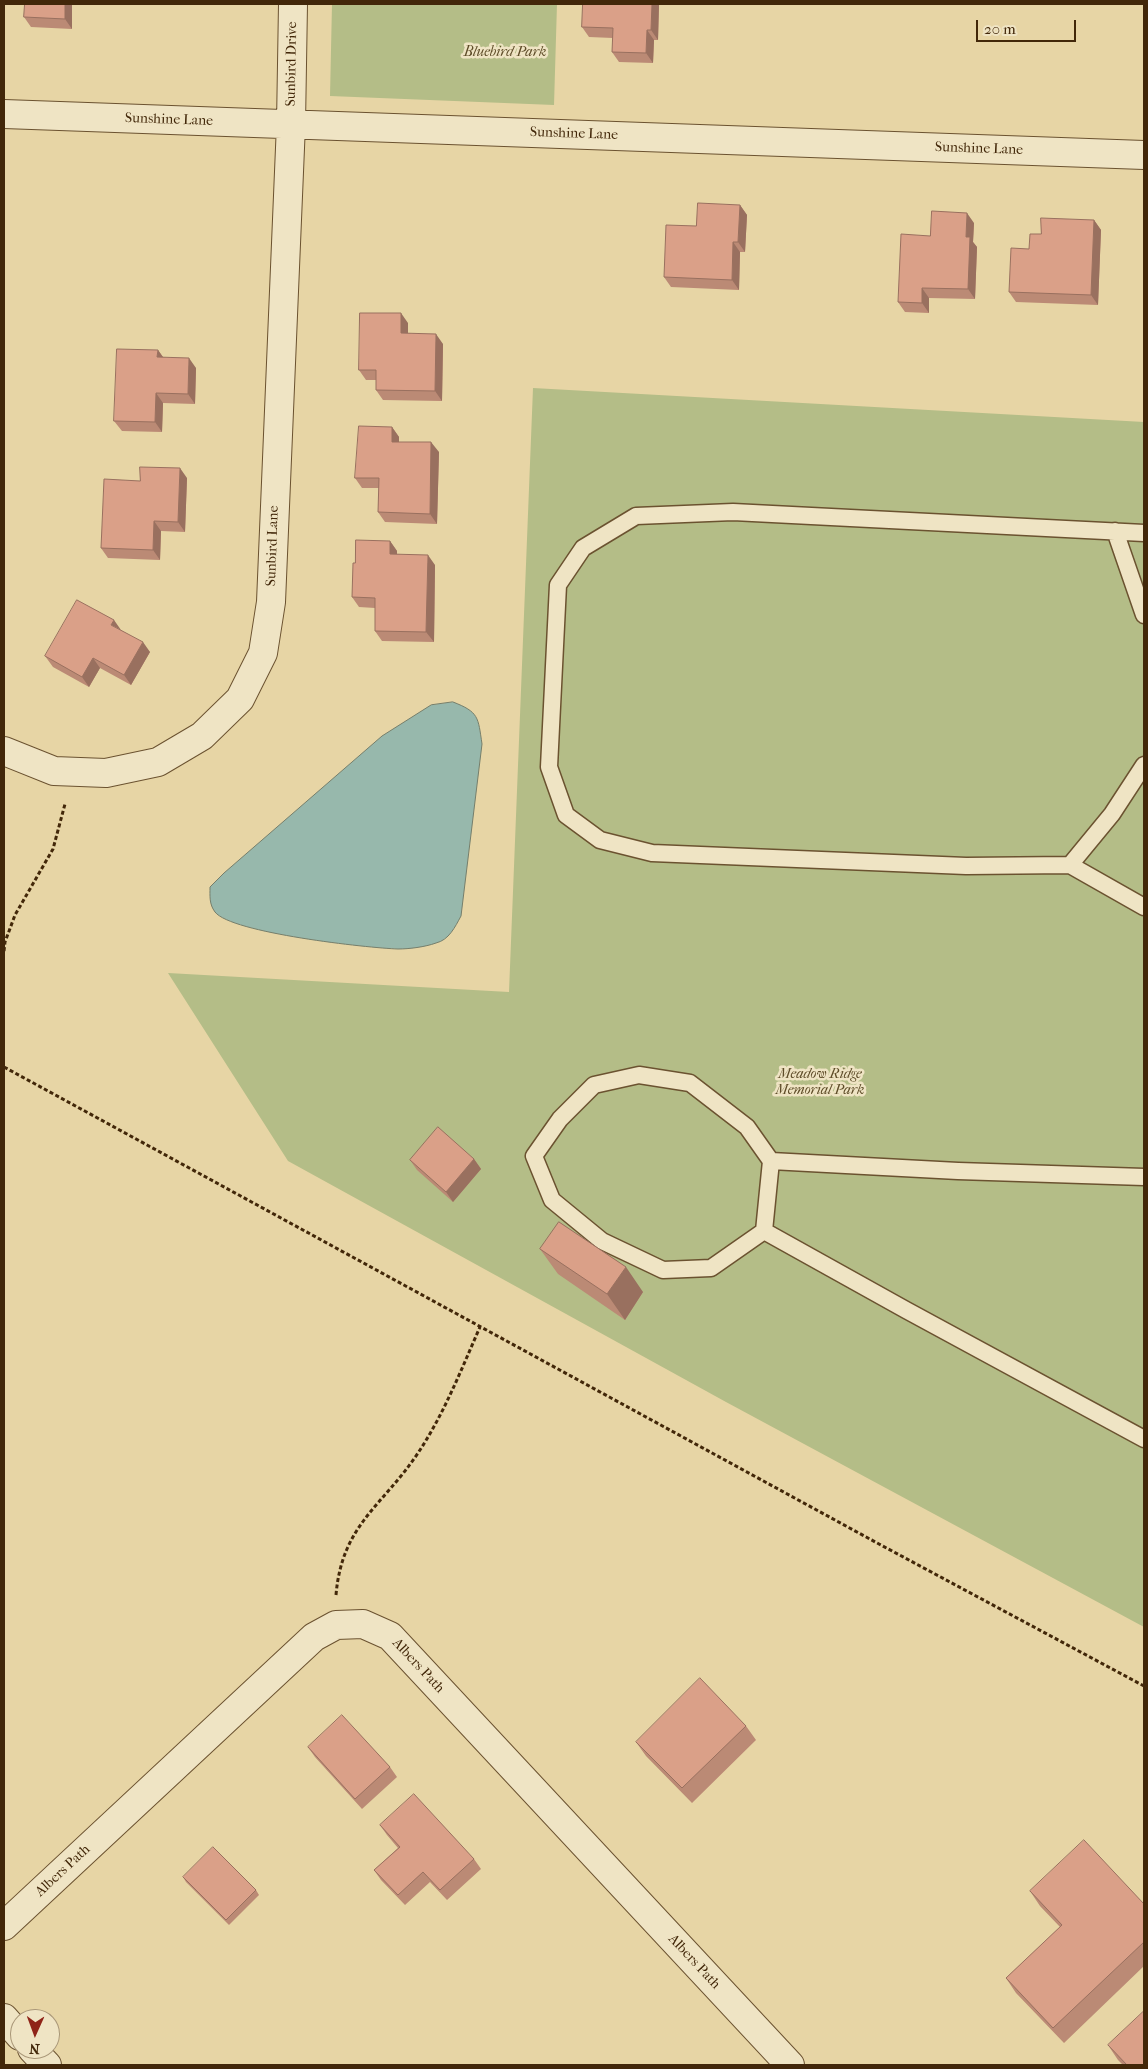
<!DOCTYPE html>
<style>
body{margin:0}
#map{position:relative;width:1148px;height:2069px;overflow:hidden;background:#e7d5a5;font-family:"IM FELL French Canon",serif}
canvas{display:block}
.frame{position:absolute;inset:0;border:5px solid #422709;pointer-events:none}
.north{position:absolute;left:10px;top:2009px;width:50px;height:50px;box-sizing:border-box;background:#efe4c4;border:1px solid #aa9879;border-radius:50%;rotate:182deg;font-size:14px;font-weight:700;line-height:20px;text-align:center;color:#422709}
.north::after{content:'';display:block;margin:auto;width:18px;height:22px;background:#8f2418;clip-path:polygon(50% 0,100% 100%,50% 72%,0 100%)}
.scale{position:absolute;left:976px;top:20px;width:100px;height:22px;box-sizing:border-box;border:2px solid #422709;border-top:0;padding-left:6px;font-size:15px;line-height:18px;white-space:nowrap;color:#422709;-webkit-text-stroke:4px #efe4c4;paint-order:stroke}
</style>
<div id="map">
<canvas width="1148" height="2069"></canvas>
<div class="frame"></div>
<div class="north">N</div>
<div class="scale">20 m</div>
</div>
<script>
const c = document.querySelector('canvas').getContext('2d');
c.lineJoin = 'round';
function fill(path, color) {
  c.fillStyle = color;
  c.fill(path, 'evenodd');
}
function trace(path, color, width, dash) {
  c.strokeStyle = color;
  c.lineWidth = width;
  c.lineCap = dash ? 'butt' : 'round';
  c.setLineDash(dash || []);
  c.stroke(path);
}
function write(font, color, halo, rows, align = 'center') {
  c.font = font + ' "IM FELL French Canon",serif';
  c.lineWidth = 5;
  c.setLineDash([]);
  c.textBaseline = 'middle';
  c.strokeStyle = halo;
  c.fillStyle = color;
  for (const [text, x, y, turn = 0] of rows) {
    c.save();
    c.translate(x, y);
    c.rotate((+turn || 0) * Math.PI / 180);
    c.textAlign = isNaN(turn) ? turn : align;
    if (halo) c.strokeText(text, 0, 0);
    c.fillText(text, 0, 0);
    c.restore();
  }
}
const green = new Path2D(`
 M332,4H557L554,105L330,96Z
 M533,388L1144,422V1627L726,1402L288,1161L168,973L509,992Z`);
const water = new Path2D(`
 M453,702C479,712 478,717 482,744L461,916C455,927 449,940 436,943C425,947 409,949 398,949C368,948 231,933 215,912C209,904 210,896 210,887L224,873L382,736L431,705Z`);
const path = new Path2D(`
 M4,951L5,942L15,915L53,849L65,804
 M4,1067L879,1544L1144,1686
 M336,1595C342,1524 383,1506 418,1453C444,1414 461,1370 480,1327`);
const service = new Path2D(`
 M1115,531L1144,615
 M1144,533L733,512L636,516L583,548L558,585L549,767L566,815L600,840L652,853L966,866L1070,865L1112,814L1144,765
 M1070,865L1144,907
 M639,1075L690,1083L747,1127L771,1161L764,1231L711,1268L663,1270L602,1241L552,1200L534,1156L560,1119L594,1085Z
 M771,1161L958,1171L1144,1177
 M764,1231L906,1310L1144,1439`);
const minor = new Path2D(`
 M4,114L1144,155
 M4,751L54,771L106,773L158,762L202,736L240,699L263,653L271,602L291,124L293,4
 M4,1926L314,1637L336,1625L363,1624L390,1636L790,2065`);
const tertiary = new Path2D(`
 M4,2018L20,2036
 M32,2049L47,2065`);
const wall = new Path2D(`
 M15,4H72V29L31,27L24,17L25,4Z
 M583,4H659L658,40H654L653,63L619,62L612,52L613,38L589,37L582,27Z
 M740,205L747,215L745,252H740L739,290L671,287L664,277Z
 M1094,220L1101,230L1098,305L1016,302L1009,292L1029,249L1041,234Z
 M974,223L973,242L977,247L975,299L929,298V313L905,312L898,302L930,236Z
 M408,323V333L443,344L442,401L383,400L376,390V380H366L359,370Z
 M158,350L163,357L196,368L195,404L163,403L162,432L122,431L114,421Z
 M392,427L399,437V442L439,452L437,524L385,522L378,512L379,488H362L355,478Z
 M187,478L185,532L161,531L160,560L108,558L101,548L140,481Z
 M390,541L397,551V554L435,565L434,642L382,641L375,631V608L359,607L352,597L355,563Z
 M121,630L150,652L131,685L100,668L89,687L53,667L45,656Z
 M474,1159L481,1169L453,1202L417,1170L410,1160Z
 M540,1249L643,1292L625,1320L558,1274Z
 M746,1726L756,1740L692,1803L646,1756L636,1742Z
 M308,1747L390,1767L397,1777L362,1809L315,1757Z
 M380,1825L474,1859L481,1869L447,1900L430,1882L405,1905L381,1880L374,1870L398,1848L387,1835Z
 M183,1877L256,1890L259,1895L229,1925L186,1882Z
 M1030,1891L1144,1904V1966L1064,2043L1016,1993L1006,1978L1060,1927L1040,1906Z
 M1108,2045L1144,2065H1123L1118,2060Z`);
const shadedWall = new Path2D(`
 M65,4H72V29L65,19Z
 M652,4H659L658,40L651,30Z
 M647,30L654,40L653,63L646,53Z
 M740,205L747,215L745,252L738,242Z
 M967,213L974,223L973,242L977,247L975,299L968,289L966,237Z
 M1094,220L1101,230L1098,305L1091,295Z
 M733,242L740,252L739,290L732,280Z
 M922,288L929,298V313L922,303Z
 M401,313L408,323V343L401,333Z
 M436,334L443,344L442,401L435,391Z
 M158,350L165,360L157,357Z
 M189,358L196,368L195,404L188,394Z
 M156,393L163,403L162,432L155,422Z
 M392,427L399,437V452L392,442Z
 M431,442L439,452L437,524L430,514Z
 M180,468L187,478L185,532L178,522Z
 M154,521L161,531L160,560L153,550Z
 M390,541L397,551V564L390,554Z
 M428,555L435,565L434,642L426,632Z
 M114,620L121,630L111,625Z
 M143,642L150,652L131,685L124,675Z
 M93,658L100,668L89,687L82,677Z
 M474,1159L481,1169L453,1202L446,1192Z
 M626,1267L643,1292L625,1320L607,1294Z`);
const building = new Path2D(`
 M25,4H65V19L24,17Z
 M583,4H652L651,30H647L646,53L612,52L613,28L582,27Z
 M698,203L740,205L738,242H733L732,280L664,277L666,225L696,226Z
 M932,211L967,213L966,237H970L968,289L922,288V303L898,302L901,234L930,236Z
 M1041,218L1094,220L1091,295L1009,292L1011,248L1029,249L1030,234H1041Z
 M360,313H401V333L436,334L435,391L376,390V370H359Z
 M117,349L158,350L157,357L189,358L188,394L156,393L155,422L114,421Z
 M359,426L392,427V442H431L430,514L378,512L379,478H355Z
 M140,467L180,468L178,522L154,521L153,550L101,548L104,479L140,481Z
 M356,540L390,541V554L428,555L426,632L375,631V598L352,597L353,563H355Z
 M77,600L114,620L111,625L143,642L124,675L93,658L82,677L45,656Z
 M438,1127L474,1159L446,1192L410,1160Z
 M559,1222L626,1267L607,1294L540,1249Z
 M700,1678L746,1726L682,1788L636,1742Z
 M342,1715L390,1767L355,1799L308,1747Z
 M414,1794L474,1859L440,1890L423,1872L398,1895L374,1870L400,1847L380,1825Z
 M1084,1840L1144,1904V1942L1053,2028L1006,1978L1062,1925L1030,1891Z
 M213,1847L256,1890L226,1920L183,1877Z
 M1144,2011V2065H1127L1108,2045Z`);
const parkNames = [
 ["Bluebird Park",505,53],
 ["Meadow Ridge",820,1075],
 ["Memorial Park",820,1091]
];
const streetNames = [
 ["Sunbird Drive",292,64,-89],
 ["Sunshine Lane",169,120,2],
 ["Sunshine Lane",574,134,2],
 ["Sunshine Lane",979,149,2],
 ["Sunbird Lane",273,546,-88],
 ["Albers Path",418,1666,47],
 ["Albers Path",63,1871,-43],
 ["Albers Path",694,1962,47]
];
fill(green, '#b4bd87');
fill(water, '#97b8ac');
trace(water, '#757e6b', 1);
trace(service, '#6b5230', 19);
trace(minor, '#6b5230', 30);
trace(tertiary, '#6b5230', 30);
trace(path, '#422709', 3, [4, 2.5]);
trace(service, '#efe4c4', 16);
trace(minor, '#efe4c4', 28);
trace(tertiary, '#efe4c4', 28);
fill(wall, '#bb8a75');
fill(shadedWall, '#99705f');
fill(building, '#daa088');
trace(building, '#99705f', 1);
write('italic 14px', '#5e4c28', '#efe4c4', parkNames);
write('14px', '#422709', '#efe4c4', streetNames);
</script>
